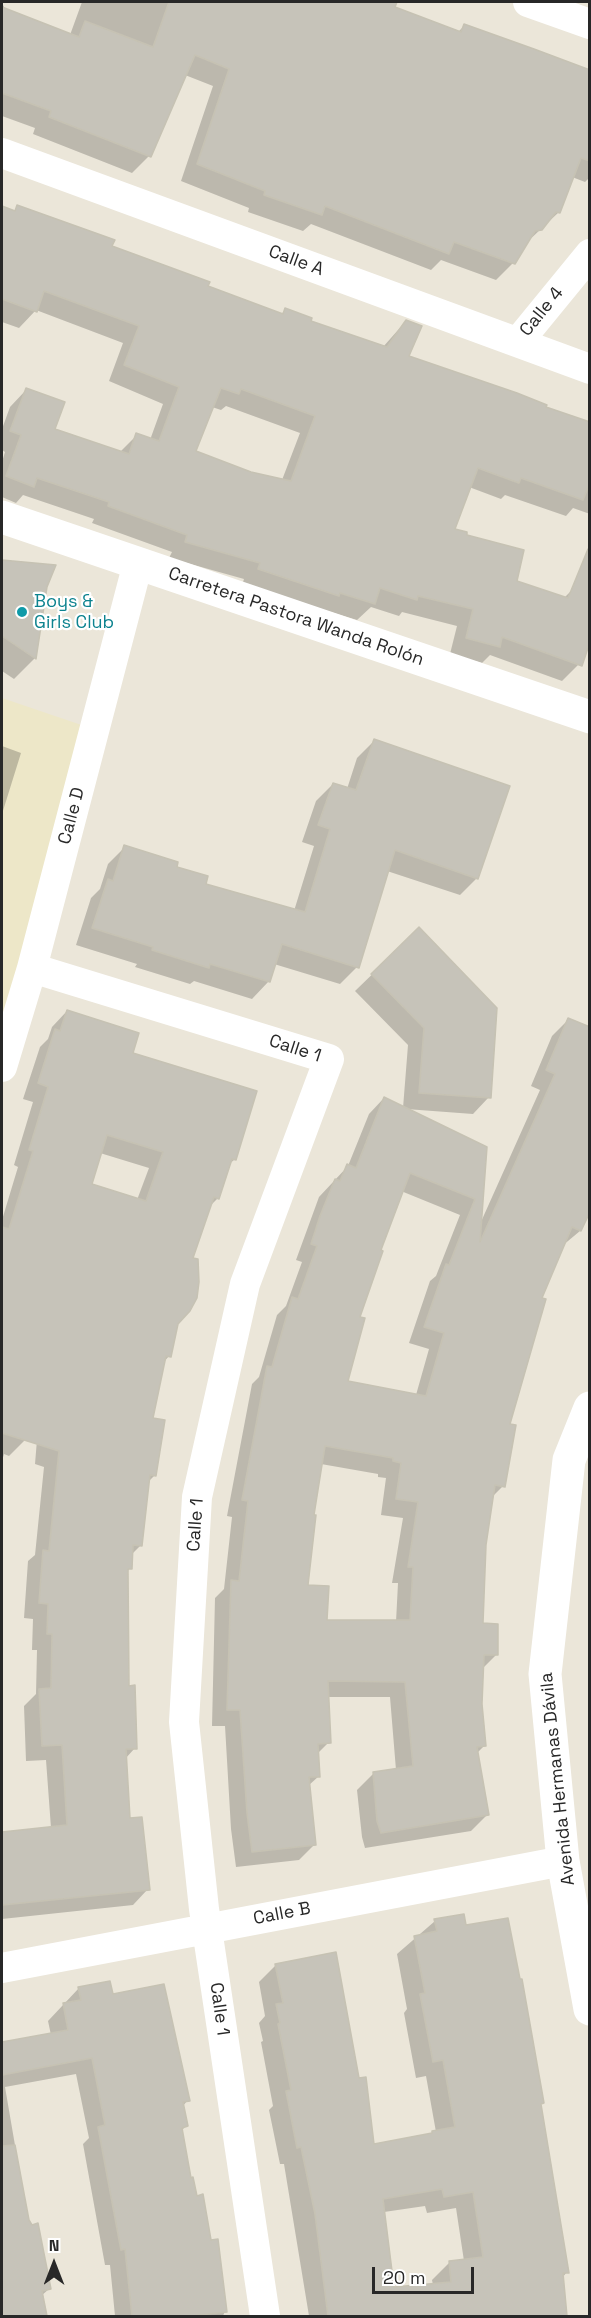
<!DOCTYPE html>
<meta charset="utf-8">
<style>
body{margin:0}
#map{position:relative;width:591px;height:2318px;overflow:hidden;background:#ebe6d9;font-family:"Space Grotesk",sans-serif}
canvas{display:block}
.frame{position:absolute;inset:0;border:3px solid #282828;pointer-events:none}
.north{position:absolute;left:24px;top:2234px;width:60px;height:60px;-webkit-text-stroke:4px #fff;paint-order:stroke;rotate:0deg;font-size:16px;font-weight:700;line-height:24px;text-align:center;color:#282828}
.north::after{content:'';display:block;margin:auto;width:21px;height:27px;background:#282828;clip-path:polygon(50% 0,100% 100%,50% 72%,0 100%)}
.scale{position:absolute;left:372px;top:2267px;width:102px;height:27px;box-sizing:border-box;border:3px solid #282828;border-top:0;padding-left:8px;font-size:18px;line-height:21px;white-space:nowrap;color:#282828;-webkit-text-stroke:4px #fff;paint-order:stroke}
</style>
<div id="map">
<canvas width="591" height="2318"></canvas>
<div class="frame"></div>
<div class="north">N</div>
<div class="scale">20 m</div>
</div>
<script>
const c = document.querySelector('canvas').getContext('2d');
c.lineJoin = 'round';
function fill(path, color) {
  c.fillStyle = color;
  c.fill(path, 'evenodd');
}
function trace(path, color, width, dash) {
  c.strokeStyle = color;
  c.lineWidth = width;
  c.lineCap = dash ? 'butt' : 'round';
  c.setLineDash(dash || []);
  c.stroke(path);
}
function write(font, color, halo, rows, align = 'center') {
  c.font = font + ' "Space Grotesk",sans-serif';
  c.lineWidth = 4.5;
  c.setLineDash([]);
  c.textBaseline = 'middle';
  c.strokeStyle = halo;
  c.fillStyle = color;
  for (const [text, x, y, turn = 0] of rows) {
    c.save();
    c.translate(x, y);
    c.rotate((+turn || 0) * Math.PI / 180);
    c.textAlign = isNaN(turn) ? turn : align;
    if (halo) c.strokeText(text, 0, 0);
    c.fillText(text, 0, 0);
    c.restore();
  }
}
const education = new Path2D(`
 M2,698L105,733L91,788L2,1083Z`);
const shadow = new Path2D(`
 M82,2H375L458,32L465,25L590,72V177L585,182L572,177L559,212L525,244L513,263L496,280L441,260L431,270L311,224L303,231L248,212L249,208L181,181L213,86L185,75L149,156L132,173L33,134L35,128L2,116V5L4,6L3,9L70,35Z
 M2,206L14,211L17,207L206,287L281,314L286,310L309,321L383,347L406,321L407,357L590,423V514L573,508L566,516L505,495L501,499L469,487L453,530L465,537L515,582L564,598L572,590L579,664L562,681L490,655L482,663L450,654L457,626L402,612L399,616L371,607L357,620L242,585L244,579L169,558L172,552L92,523L94,519L23,495L16,503L2,497V462L5,452L2,450V429L10,407L26,390L53,430L119,453L137,435L150,440L163,404L109,381L123,343L36,310L19,328L2,322ZM226,406L300,433L282,480L251,474L194,452L212,407L221,410Z
 M2,560L11,563L46,587L35,658L14,679L2,671Z
 M374,741L477,878L460,895L387,871L357,967L340,984L274,964L269,981L252,999L194,981L190,984L135,967L137,964L76,945L91,898L100,889L108,864L125,847L175,867L204,885L294,911L314,846L302,842L316,801L333,784L347,789L357,758Z
 M2,746L21,753L2,814Z
 M419,929L489,1097L473,1114L406,1109L486,1148L480,1224L540,1090L531,1086L552,1036L568,1020L590,1208L580,1231L562,1246L540,1299L509,1425L503,1486L491,1498L484,1545L482,1625L496,1655L482,1669L480,1704L484,1746L477,1753L487,1815L471,1831L365,1848L362,1837L357,1790L373,1774L396,1770L390,1697H327L329,1742L317,1754L319,1776L308,1786L315,1844L299,1860L236,1867L231,1829L225,1726H212L215,1598L224,1589L232,1517L227,1516L252,1384L259,1377L277,1315L286,1306L302,1262L296,1260L319,1197L348,1166L369,1114L384,1098L403,1108L408,1045L355,991ZM401,1191L460,1215L436,1276L430,1281L409,1343L429,1349L416,1395L346,1382L358,1318L379,1251ZM321,1464L378,1474V1477L386,1478L381,1515L403,1518L392,1583H398L396,1622H326L307,1586L312,1516Z
 M67,1011L131,1054L255,1092L234,1160L228,1165L218,1198L209,1207L192,1259L169,1356L163,1363L151,1419L155,1475L148,1482L141,1545L131,1555L130,1568L127,1572L128,1687L135,1748L125,1759L129,1820L148,1889L133,1905L2,1919V1833L51,1828L46,1760L26,1761L24,1706L36,1694L37,1650H32L33,1619L24,1618L28,1561L35,1555L44,1467L35,1464L40,1403L25,1440L9,1456L4,1454L2,1461V1220L18,1167L14,1165L33,1102L23,1099L40,1047L48,1039L52,1027ZM100,1153L149,1168L137,1200L90,1185Z
 M435,1921L465,1927L540,2105L567,2272L562,2278L566,2316H309L284,2164H280L269,2110L273,2106L261,2042L263,2041L259,2023L265,2016L259,1982L276,1965L357,2080L373,2145L429,2135L436,2132L426,2076L416,2078L404,2013L407,2009L397,1954ZM425,2206L427,2213L456,2208L464,2261L450,2262L432,2280L433,2285L393,2289L384,2212Z
 M79,1988L111,1996L188,2100L182,2107L186,2126L181,2131L190,2180L225,2311L223,2316H115L110,2265H105L83,2144L89,2138L76,2074L5,2087L28,2221L49,2289L41,2296L46,2316H2V2044L51,2035L48,2021Z`);
const building = new Path2D(`
 M169,2H397L395,7L461,32L464,24L534,49L590,70V161L581,158L560,213L556,212L542,230L535,231L515,264L454,242L449,254L325,206L322,215L264,195L265,191L197,164L229,69L195,55L151,157L49,117L51,111L2,93V7L79,37L85,21L153,47Z
 M17,205L115,240L112,246L210,282L208,286L283,314L285,308L312,318L311,321L387,347L406,320L422,326L409,356L517,393L547,405L546,407L590,422V483L583,500L521,478L519,483L478,468L455,529L467,532V535L524,550L517,581L568,598L588,549H590V642L582,666L502,637L500,647L466,638L473,609L418,596L417,600L380,588L375,604L340,593L339,596L258,569L260,563L185,542L187,535L108,506L109,502L37,478L34,487L6,476L21,435L10,431L26,388L65,402L55,429L129,454L136,433L159,441L179,387L124,365L139,326L44,291L37,312L2,299V206L15,211ZM221,388L239,394L241,389L315,416L291,481L251,472L196,451Z
 M2,560L56,565L47,587L36,659L2,636Z
 M374,739L510,786L478,879L395,850L359,968L282,944L270,982L210,964L209,968L152,950L153,947L92,928L108,879L113,881L124,845L178,862L177,867L208,876L206,884L305,912L330,829L318,825L333,783L356,790Z
 M419,927L497,1008L491,1098L419,1093L424,1028L371,974Z
 M67,1010L139,1033L133,1053L257,1091L236,1160L232,1159L219,1199L214,1197L193,1258L198,1259L199,1282L197,1298L190,1311L178,1324L171,1357L166,1356L153,1418L165,1420L156,1476L150,1475L142,1546L133,1545L132,1569H128L129,1686L135,1685L137,1749H126L130,1818L142,1817L150,1890L2,1905V1832L67,1825L62,1745L42,1746L39,1689L51,1688L52,1634H47L48,1604L39,1603L43,1550L49,1551L59,1451L2,1433V1227L9,1229L33,1151L29,1150L48,1087L38,1083L55,1029L60,1031ZM107,1135L163,1152L146,1201L92,1184Z
 M568,1018L590,1027V1212L581,1231L572,1227L542,1298L546,1299L510,1424L516,1425L505,1487L495,1485L486,1545L483,1623L498,1624V1655H484L482,1704L486,1746L477,1747L489,1815L381,1833L377,1821L373,1772L413,1766L405,1682L328,1681L331,1743L318,1744L320,1777H309L316,1845L252,1852L247,1813L240,1710H227L231,1580L239,1581L248,1501L242,1500L267,1366L272,1367L292,1297L298,1299L317,1246L311,1244L320,1216L335,1179L340,1181L347,1164L356,1168L384,1097L487,1147L480,1242L555,1074L546,1070ZM410,1173L475,1199L449,1265L446,1264L424,1327L444,1333L426,1396L348,1381L365,1318L360,1317L383,1251L381,1250ZM325,1446L393,1458V1461L401,1463L396,1499L418,1502L408,1567H413L410,1620H327L329,1586L308,1585L316,1515H314Z
 M464,1914L466,1925L508,1918L520,1979H522L544,2103L541,2104L569,2273H563L567,2316H328L315,2214L301,2147L297,2148L286,2091L291,2090L278,2024L280,2023L276,2004L283,2003L275,1964L336,1952L359,2078L366,2077L374,2144L432,2133V2131L455,2127L443,2060L433,2062L420,1994L425,1993L414,1936L437,1931L434,1919ZM442,2189L444,2197L473,2192L483,2257L449,2261L451,2282L394,2287L383,2199Z
 M110,1981L113,1994L164,1984L190,2101L183,2102L188,2126L182,2128L191,2178L193,2177L197,2196L203,2194L211,2240L218,2239L227,2312L191,2316H132L125,2249L121,2250L98,2127L105,2125L92,2058L2,2075V2042L68,2030L63,2003L81,2000L78,1987Z
 M15,2145L29,2220L32,2225L38,2223L51,2289L42,2291L47,2316H2V2146Z`);
const minor = new Path2D(`
 M528,2L590,24
 M2,153L590,369
 M518,342L590,254
 M32,968L329,1059L245,1284L197,1497L184,1722L204,1909L265,2316
 M2,1067L32,968L138,563
 M2,1968L563,1861`);
const tertiary = new Path2D(`
 M2,517L590,717
 M590,1408L569,1460L545,1674L563,1861L590,2009`);
const markers = [
 [22,612,6,"#0f9aa8"]
];
const streetNames = [
 ["Calle A",296,261,20],
 ["Calle 4",542,312,-51],
 ["Carretera Pastora Wanda Rolón",296,617,19],
 ["Calle D",72,816,-75],
 ["Calle 1",295,1049,18],
 ["Calle 1",196,1525,-86],
 ["Avenida Hermanas Dávila",558,1779,-96],
 ["Calle B",282,1914,-11],
 ["Calle 1",219,2009,82]
];
const cultureNames = [
 ["Boys &",34,602],
 ["Girls Club",34,623]
];
fill(education, '#ede7c8');
fill(shadow, '#0003');
fill(building, '#c6c3b9');
trace(building, '#c6c2b3', 1.5);
trace(minor, '#fff', 30);
trace(tertiary, '#fff', 33);
for (const [x, y, r, color] of markers) {
  const dot = new Path2D();
  dot.arc(x, y, r, 0, 2 * Math.PI);
  c.fillStyle = color;
  c.fill(dot);
  trace(dot, '#fff', 2);
}
write('18px', '#282828', '#fff', streetNames);
write('18px', '#0d838f', '#fff', cultureNames, 'left');
</script>
